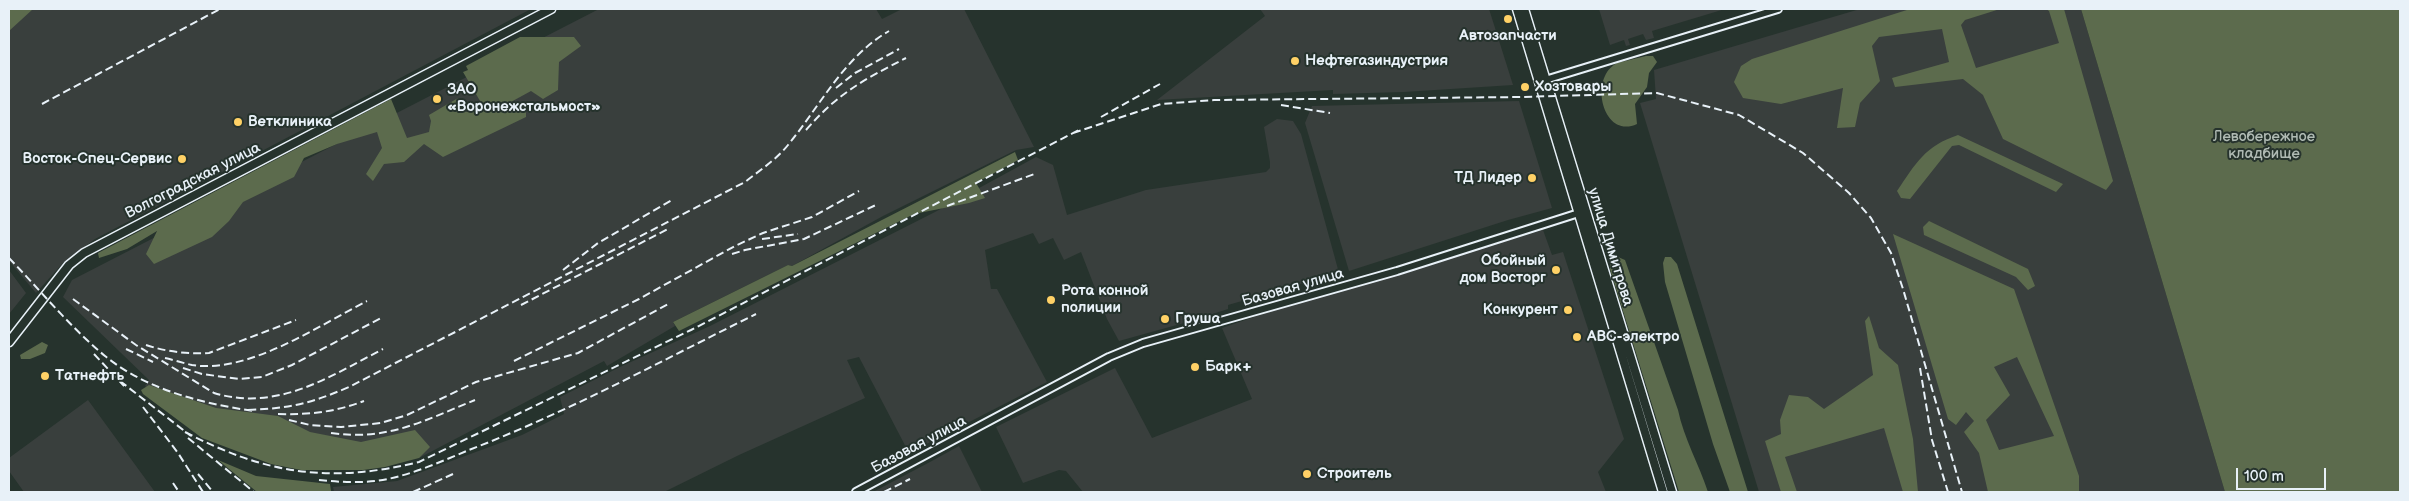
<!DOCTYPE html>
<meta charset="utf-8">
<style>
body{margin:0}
#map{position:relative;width:2409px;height:501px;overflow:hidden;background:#26332d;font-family:"Balsamiq Sans",sans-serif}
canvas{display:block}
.frame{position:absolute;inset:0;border:10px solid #e8f1f8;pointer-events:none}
.scale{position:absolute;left:2236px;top:468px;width:90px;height:22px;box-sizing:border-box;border:2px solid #e8f1f8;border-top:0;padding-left:6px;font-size:15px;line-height:18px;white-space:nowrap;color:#e8f1f8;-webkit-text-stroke:4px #26332d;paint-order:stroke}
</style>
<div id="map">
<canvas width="2409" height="501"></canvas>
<div class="frame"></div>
<div class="scale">100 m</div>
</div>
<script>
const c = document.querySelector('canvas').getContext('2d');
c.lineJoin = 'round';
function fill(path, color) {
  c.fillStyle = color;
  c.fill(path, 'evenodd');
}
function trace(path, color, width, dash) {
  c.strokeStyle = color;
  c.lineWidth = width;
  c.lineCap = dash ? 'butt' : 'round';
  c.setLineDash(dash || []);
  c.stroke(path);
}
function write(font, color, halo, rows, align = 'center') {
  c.font = font + ' "Balsamiq Sans",sans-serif';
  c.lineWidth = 4;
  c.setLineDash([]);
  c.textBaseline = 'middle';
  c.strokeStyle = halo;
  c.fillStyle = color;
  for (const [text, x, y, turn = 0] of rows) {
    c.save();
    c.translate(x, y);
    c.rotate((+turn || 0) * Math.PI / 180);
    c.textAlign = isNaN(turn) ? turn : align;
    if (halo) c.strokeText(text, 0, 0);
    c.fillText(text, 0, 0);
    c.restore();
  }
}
const built = new Path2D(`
 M32,9H531L95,239L63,263L36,293L9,261V28Z
 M599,9H876L882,19L902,9H964L1034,147L1016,150L883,216L792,266L788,265L673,322L675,326L607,366L604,361L419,458L194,428L145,386L149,380L63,297L72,280Z
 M1260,9H1489L1513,85L1404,92L1333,94V90L1157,100L1265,16Z
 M1599,9H1725L1652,31L1654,38L1646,40L1643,34L1628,39L1630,45L1626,46L1624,40L1610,45Z
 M1860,9H2081L2225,492H1759L1640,103L1656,99L1654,70Z
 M1519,101L1552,208L1508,220L1349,271L1305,123L1312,106Z
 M1277,119L1293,121L1301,134L1339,273L1228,305V309L1191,321L1119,341L1107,319L1081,252L1064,260L1053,238L1039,244L1033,233L985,250L991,289H997L1047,382L909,453L859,357L847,360L865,398L739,455L664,492H334L333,487L397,481L522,435L564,414L560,397L622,366L710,326L935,212L1036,157L1053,165L1067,215L1146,190L1266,172L1270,168V162L1264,127Z
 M1543,230L1552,255L1563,252L1624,439L1598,472L1606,492H1083L1066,471L1059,470L1023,483L996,427L1115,368L1152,438L1252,399L1222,328L1289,305Z
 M9,270L26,293L9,314Z
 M88,400L155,492H24L9,471V458Z
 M959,446L982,492H873L930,462Z`);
const green = new Path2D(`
 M9,9H33L9,31Z
 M1910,9H2000L1965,20L1961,25L1976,68L2059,43L2049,11L2046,9H2064L2113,181L2106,190L2003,139L1983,95L1963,79L1895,87L1892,78L1949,62L1942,29L1879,37L1872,46L1880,81L1860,103L1855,127L1837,128L1843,88L1781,104L1743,98L1734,82L1741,66L1752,59Z
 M2081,9H2400V492H2225Z
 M520,37H574L581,46L559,62L558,90L543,99L531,91L509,103L511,111L526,109V117L443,157L424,144L404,162L384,164L373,181L366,174L382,148L377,132L337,144L304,158L294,177L243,202L229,221L212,237L154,264L146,254L157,231L127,249L99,258L98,253L391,99L407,138L429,132L431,121L429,115L458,98L466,112L483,106L463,72L468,70L466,66Z
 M1646,56H1653L1657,62L1649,73L1647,87L1635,104L1637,124C1603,140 1588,78 1617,63Z
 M1958,135L2063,184L2056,192L1959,145L1952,146L1910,199L1901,198L1897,191C1916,163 1925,146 1958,135Z
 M1015,152L1018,160L976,183L985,198L969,203L914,214L679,331L673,322L788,265L792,266Z
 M1929,221L2028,269L2035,286L2028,290L2016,277L1924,235L1923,227Z
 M1893,234L2014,289L2079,476V492H1988L1979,453L1964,432L1974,421L1966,412L1956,425L1948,419ZM2017,357L2054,436L1999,450L1986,420L2010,395L1994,367Z
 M1618,257L1625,260L1678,410C1684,439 1699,464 1708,492H1679L1610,269V263Z
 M1665,257H1671L1677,264L1748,492H1730L1713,444L1665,282L1663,263Z
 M1869,316L1879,348L1898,365L1913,439L1918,492H1903L1884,428L1785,457L1797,492H1781L1765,441L1781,434L1780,420L1789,395L1808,397L1824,409L1873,375L1865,321Z
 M42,342L48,345L45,353L30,359H21L20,355Z
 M149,385L216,408L278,416L310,432L361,442L415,430L430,447L419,458L385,467L363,470H301L271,464L202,438L143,394L141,390Z
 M218,460L256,476L330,484L331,491L257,492Z`);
const minor = new Path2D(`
 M1545,80L1778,9
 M856,492L1109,357L1143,343L1397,271L1582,212`);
const major = new Path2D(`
 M1517,9L1663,492
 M1524,9L1672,492
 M9,342L69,265L84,253L551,9`);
const rail = new Path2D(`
 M836,88L855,73L899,49
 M42,104L220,9
 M1281,105L1330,113
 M1101,117L1160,84
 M806,130C838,93 865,79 906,58
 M1073,133L1161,104L1214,100L1521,97L1657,93L1739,115L1803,153L1849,193L1871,218L1891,253L1903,289L1962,492
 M947,206L1037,173
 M762,239L798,234
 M732,254L745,250L804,239L878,204
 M9,258C40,290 70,327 105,356C147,390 201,403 253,411
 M563,270L598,243L672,200
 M73,299L136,345L214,393C277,412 329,377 383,349
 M521,305L668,229
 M146,345C167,352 187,354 209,353L296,320
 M126,349L153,362
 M94,354L125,387
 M165,358C174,360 183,363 192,365C248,374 318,326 367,301
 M514,361L639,299L735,246L763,233L812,217L859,191
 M183,368L202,374L239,379L262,377L292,365L383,317
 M1920,368L1932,440L1948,492
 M120,381L191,436
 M143,407L178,453L203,492
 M248,410C291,408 309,404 349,387L745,182C760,170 776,160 788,145C820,106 844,57 889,31
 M278,414C309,415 335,412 364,401
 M289,420L310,425L341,427L381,423L407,415L476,382L578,353L670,303
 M185,432C266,474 329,484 419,462L691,330L1079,130
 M331,433C388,441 423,421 475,400
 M188,438L254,492
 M198,474L213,492
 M319,480C338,482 357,483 376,481C407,477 440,462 469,450C568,412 661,361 756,314
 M173,483L179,492
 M413,492L453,474
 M884,492L910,479`);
const markers = [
 [1508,19,5,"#ffd166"],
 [1295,61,5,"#ffd166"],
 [1525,87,5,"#ffd166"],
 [437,99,5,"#ffd166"],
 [238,122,5,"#ffd166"],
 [182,159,5,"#ffd166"],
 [1532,178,5,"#ffd166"],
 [1556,270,5,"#ffd166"],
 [1051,300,5,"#ffd166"],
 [1568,310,5,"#ffd166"],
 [1165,319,5,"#ffd166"],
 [1577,337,5,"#ffd166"],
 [1195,367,5,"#ffd166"],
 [45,376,5,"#ffd166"],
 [1307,474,5,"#ffd166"]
];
const poiNames = [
 ["Автозапчасти",1508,36,"center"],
 ["Нефтегазиндустрия",1305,61],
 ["Хозтовары",1535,87],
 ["ЗАО",447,90],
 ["«Воронежстальмост»",447,107],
 ["Ветклиника",248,122],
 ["Восток-Спец-Сервис",172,159,"right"],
 ["ТД Лидер",1522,178,"right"],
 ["Обойный",1546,261,"right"],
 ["дом Восторг",1546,278,"right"],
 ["Рота конной",1061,291],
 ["полиции",1061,308],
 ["Конкурент",1558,310,"right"],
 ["Груша",1175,319],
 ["АВС-электро",1587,337],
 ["Барк+",1205,367],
 ["Татнефть",55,376],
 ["Строитель",1317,474]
];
const parkNames = [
 ["Левобережное",2264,137],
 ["кладбище",2264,154]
];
const streetNames = [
 ["Волгоградская улица",193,181,-27],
 ["улица Димитрова",1610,247,73],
 ["Базовая улица",1293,288,-16],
 ["Базовая улица",919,445,-28]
];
fill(built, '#393f3d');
fill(green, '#5c6b4d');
trace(minor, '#e8f1f8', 10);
trace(major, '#e8f1f8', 11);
trace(minor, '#26332d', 6);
trace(major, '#26332d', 8);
trace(rail, '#e8f1f8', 2, [8, 4]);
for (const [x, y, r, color] of markers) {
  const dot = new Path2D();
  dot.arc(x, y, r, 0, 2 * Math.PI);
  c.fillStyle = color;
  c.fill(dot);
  trace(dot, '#26332d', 2);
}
write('bold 15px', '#e8f1f8', '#26332d', poiNames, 'left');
write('15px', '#b0bbb4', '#26332d', parkNames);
write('15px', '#e8f1f8', '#26332d', streetNames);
</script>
